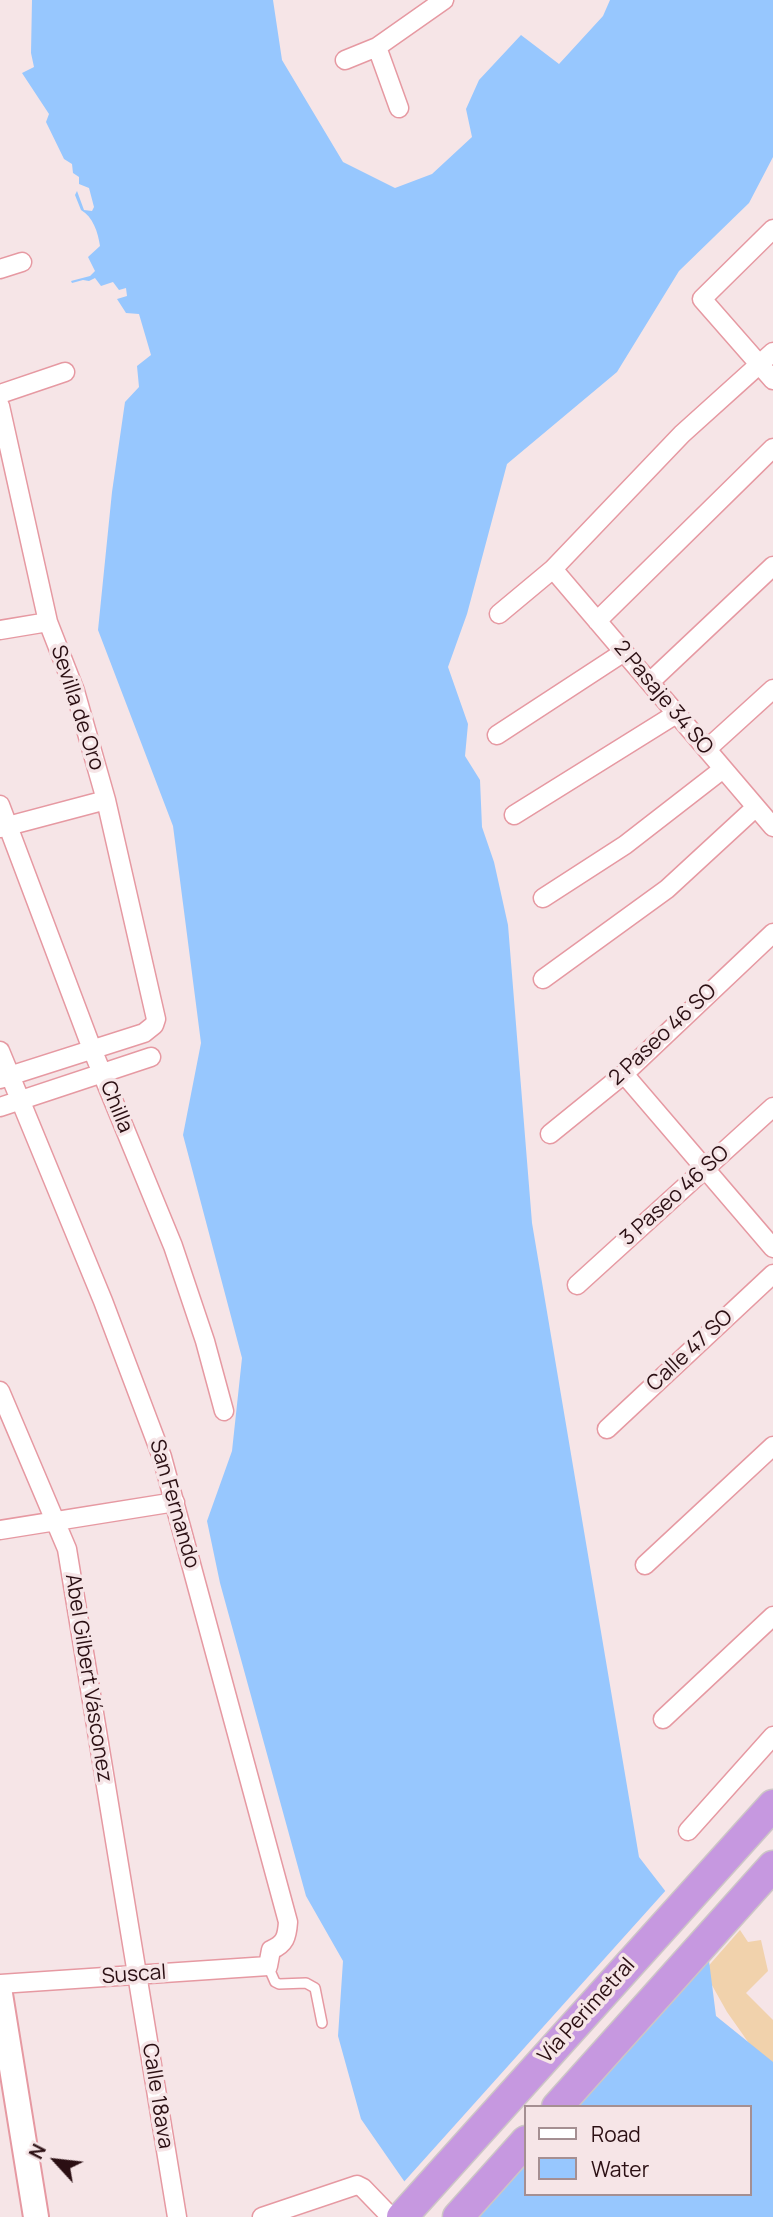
<!DOCTYPE html>
<meta charset="utf-8">
<style>
body{margin:0}
#map{position:relative;width:773px;height:2217px;overflow:hidden;background:#f6e5e7;font-family:Manrope,sans-serif}
canvas{display:block}
.legend{position:absolute;left:524px;top:2105px;width:228px;height:91px;box-sizing:border-box;background:#f6e5e7;border:2px solid #a58f92;margin:0;padding:9px 12px;list-style:none;font-size:21px;color:#2b0f13}
.legend li{display:flex;align-items:center;gap:14px;height:35px}
.legend b{width:35px;border:2px solid #a58f92}
.north{position:absolute;left:21px;top:2126px;width:70px;height:70px;-webkit-text-stroke:5px #f6e5e7;paint-order:stroke;rotate:297deg;font-size:19px;font-weight:700;line-height:28px;text-align:center;color:#2b0f13}
.north::after{content:'';display:block;margin:auto;width:24px;height:32px;background:#2b0f13;clip-path:polygon(50% 0,100% 100%,50% 72%,0 100%)}
</style>
<div id="map">
<canvas width="773" height="2217"></canvas>
<ul class="legend">
<li><b style="height:9px;background:#fff"></b>Road</li>
<li><b style="height:19px;background:#97c7fe"></b>Water</li>
</ul>
<div class="north">N</div>
</div>
<script>
const c = document.querySelector('canvas').getContext('2d');
c.lineJoin = 'round';
function fill(path, color) {
  c.fillStyle = color;
  c.fill(path, 'evenodd');
}
function trace(path, color, width, dash) {
  c.strokeStyle = color;
  c.lineWidth = width;
  c.lineCap = dash ? 'butt' : 'round';
  c.setLineDash(dash || []);
  c.stroke(path);
}
function write(font, color, halo, rows, align = 'center') {
  c.font = font + ' Manrope,sans-serif';
  c.lineWidth = 7;
  c.setLineDash([]);
  c.textBaseline = 'middle';
  c.strokeStyle = halo;
  c.fillStyle = color;
  for (const [text, x, y, turn = 0] of rows) {
    c.save();
    c.translate(x, y);
    c.rotate((+turn || 0) * Math.PI / 180);
    c.textAlign = isNaN(turn) ? turn : align;
    if (halo) c.strokeText(text, 0, 0);
    c.fillText(text, 0, 0);
    c.restore();
  }
}
const green = new Path2D(`
 M740,1930L748,1942L761,1940L768,1971L746,1993L773,2020V2072L765,2066L727,2012L704,1971Z`);
const water = new Path2D(`
 M32,0H273L282,60L343,162L395,188L432,174L472,137L466,109L479,80L521,35L559,64L603,16L610,0H773V157L749,203L679,271L617,372L507,464L467,614L448,667L468,724L465,756L480,780L482,827L494,862L508,925L532,1223L639,1857L707,1945L716,2016L773,2062V2217H429L361,2119L338,2036L343,1961L306,1896L220,1583L207,1521L232,1451L242,1358L183,1135L201,1043L173,826L98,630L112,492L125,402L139,387L137,366L151,355L139,314L126,313L117,299L127,296L126,288L119,290L113,282L101,286L95,278L89,281L83,280L72,283L71,281L90,276L95,271L88,257L100,246C98,232 93,217 81,210L75,195L77,191L84,210L92,211L94,207L89,188L79,184V177L73,173L72,164L64,159L46,122L49,114L22,73L34,67L31,53ZM526,2107H750V2194H526Z`);
const pier = new Path2D(`
 M667,1889L710,1943L712,1957L578,2107H526V2164L479,2217H424L402,2184Z`);
const service = new Path2D(`
 M268,1966L275,1982L279,1984L306,1983L315,1988L322,2023`);
const minor = new Path2D(`
 M377,47L399,108
 M345,60L377,47L444,0
 M773,229L702,299L773,380
 M0,269L22,262
 M0,394L65,372
 M0,406L48,622L75,691L106,800L156,1019L154,1025L144,1033L0,1079
 M553,569L773,827
 M499,614L553,569L682,434L773,352
 M597,621L773,448
 M0,630L48,622
 M650,682L773,566
 M497,735L624,652
 M707,749L773,689
 M0,805L92,1049L173,1246L205,1341L224,1411
 M514,815L676,714
 M0,828L106,800
 M543,898L625,845L723,769
 M543,979L667,889L756,807
 M0,1051L103,1301L162,1457L288,1922C287,1937 285,1944 271,1950L268,1966L0,1984
 M624,1074L773,1248
 M0,1107L151,1057
 M550,1134L624,1074L773,933
 M577,1285L773,1107
 M0,1391L67,1549L177,2217
 M607,1429L773,1274
 M0,1530L175,1502
 M645,1565L773,1446
 M663,1719L773,1616
 M688,1831L773,1736
 M262,2217L357,2185L363,2188L391,2217`);
const secondary = new Path2D(`
 M0,1994L36,2217`);
const trunk = new Path2D(`
 M557,2107L773,1866
 M402,2217L773,1805
 M458,2217L526,2141`);
const streetNames = [
 ["2 Pasaje 34 SO",663,698,50],
 ["Sevilla de Oro",77,708,72],
 ["2 Paseo 46 SO",663,1035,-43],
 ["Chilla",116,1107,68],
 ["3 Paseo 46 SO",675,1196,-42],
 ["Calle 47 SO",690,1351,-43],
 ["San Fernando",174,1504,74],
 ["Abel Gilbert Vásconez",88,1678,81],
 ["Suscal",134,1975,-4],
 ["Vía Perimetral",587,2011,-48],
 ["Calle 18ava",157,2096,81]
];
fill(green, '#f1d2ac');
fill(water, '#97c7fe');
fill(pier, '#f6e5e7');
trace(service, '#e699a2', 12);
trace(minor, '#e699a2', 21);
trace(secondary, '#e699a2', 28);
trace(trunk, '#ccc5c6', 33);
trace(service, '#fff', 9);
trace(minor, '#fff', 18);
trace(secondary, '#fff', 24);
trace(trunk, '#c698e0', 30);
write('21px', '#2b0f13', '#f6e5e7', streetNames);
</script>
